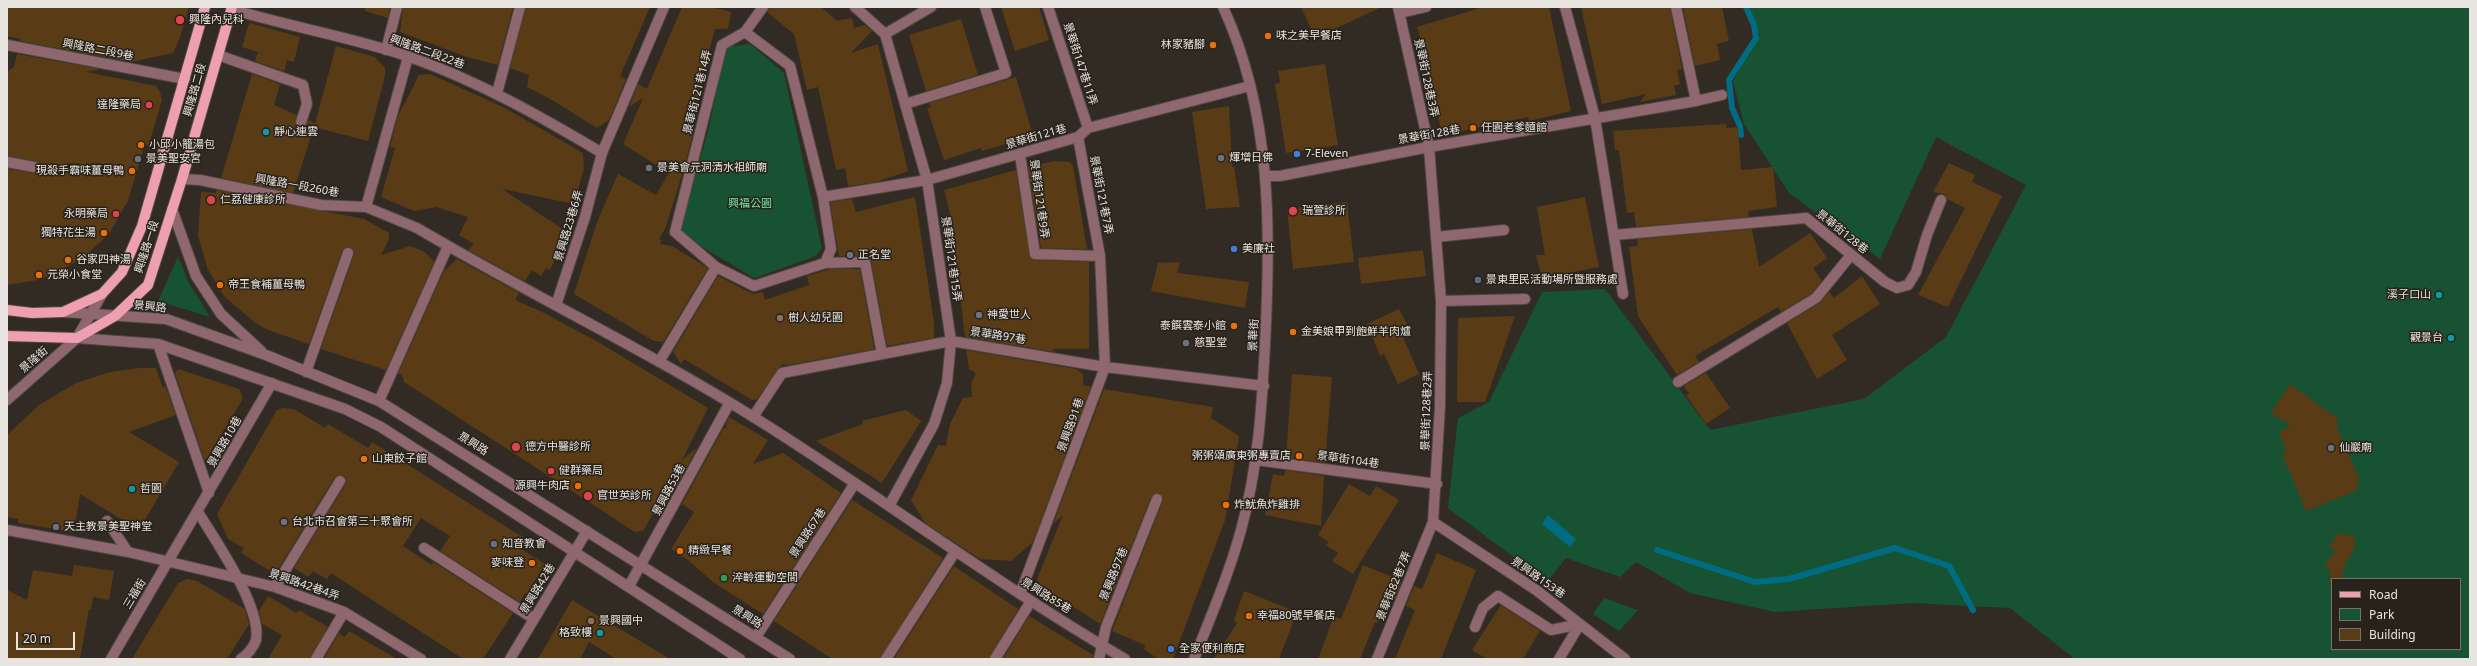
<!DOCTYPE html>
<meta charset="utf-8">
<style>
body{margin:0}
#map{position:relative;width:2477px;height:666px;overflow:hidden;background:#322b24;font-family:"Noto Sans",sans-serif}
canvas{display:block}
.frame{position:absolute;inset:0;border:8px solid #e8e4df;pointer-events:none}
.legend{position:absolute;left:2331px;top:578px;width:130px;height:72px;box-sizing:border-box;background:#28221a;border:1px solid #757069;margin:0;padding:5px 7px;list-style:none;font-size:12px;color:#e8e4df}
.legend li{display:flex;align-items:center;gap:8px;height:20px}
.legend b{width:20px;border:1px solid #757069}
.scale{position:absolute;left:16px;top:632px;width:59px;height:18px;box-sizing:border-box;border:2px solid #e8e4df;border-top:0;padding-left:5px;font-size:12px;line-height:14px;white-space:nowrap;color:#e8e4df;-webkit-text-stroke:3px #28221a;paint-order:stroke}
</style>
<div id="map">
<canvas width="2477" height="666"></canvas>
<div class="frame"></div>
<ul class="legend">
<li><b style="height:5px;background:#efa0b0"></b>Road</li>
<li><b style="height:11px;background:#175333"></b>Park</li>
<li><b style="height:11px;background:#593c15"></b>Building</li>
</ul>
<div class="scale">20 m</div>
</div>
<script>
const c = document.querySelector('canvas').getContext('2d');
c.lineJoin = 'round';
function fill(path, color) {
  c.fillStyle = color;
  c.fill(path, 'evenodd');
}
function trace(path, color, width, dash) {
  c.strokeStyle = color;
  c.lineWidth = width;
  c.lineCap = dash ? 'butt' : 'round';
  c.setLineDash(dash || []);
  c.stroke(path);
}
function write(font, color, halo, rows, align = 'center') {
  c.font = font + ' "Noto Sans","Noto Sans TC",sans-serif';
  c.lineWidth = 3;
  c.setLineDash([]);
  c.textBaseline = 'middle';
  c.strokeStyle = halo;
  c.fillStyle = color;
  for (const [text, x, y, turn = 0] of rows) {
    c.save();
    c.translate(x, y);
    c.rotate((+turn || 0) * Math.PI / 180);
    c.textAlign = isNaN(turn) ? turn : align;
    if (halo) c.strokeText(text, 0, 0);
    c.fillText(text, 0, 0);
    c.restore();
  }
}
const green = new Path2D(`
 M1750,7H2470V659H2075L2010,608L1912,603L1775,612L1690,593L1636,562L1620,577L1566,558L1547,582L1448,508L1458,418L1489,402L1542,292L1605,289L1710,430L1864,399L1946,337L2026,185L1936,137L1880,259L1789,193L1744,124L1733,81L1759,35ZM2332,579H2460V649H2332Z
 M750,44L784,73L822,248L816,256L754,278L679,233L709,128L725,47Z
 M178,257L189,283L210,317L158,301Z
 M1604,598L1638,610L1619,631L1593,614Z`);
const water = new Path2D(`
 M1548,515L1576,539L1570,547L1542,524Z`);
const stream = new Path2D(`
 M1741,135L1740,126L1732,108L1729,80L1756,38L1754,25L1746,7
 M1657,550L1755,582L1789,579L1895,548L1949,566L1973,610`);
const building = new Path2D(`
 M7,7H189L179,40L173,53L131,62L20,41L21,39L7,36Z
 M365,7H390L388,18L365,11Z
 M403,7H513L498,65L467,57L400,32Z
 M526,7H650L620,76L626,79L609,120L597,128L552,100L527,87L529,75L510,68Z
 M682,7H711L731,12L728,29H715L703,75L701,74L693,133L685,165L665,229L659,239L661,240L660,244L672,246L708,268L663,342L654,341L574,294L597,222L618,174L656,195L669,173L623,144L643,98L629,107L638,84L647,89Z
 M769,7H821L837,21L852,18L854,28L865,25L872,31L851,53L878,44L908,171L876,182L848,186L845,168L836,170L818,87L807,90L794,34L767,12Z
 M1001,7H1039L1049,40L1015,51Z
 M1301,7H1382L1315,38Z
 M1483,7H1549L1571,111L1529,121L1528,117L1442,135L1427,59L1417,27Z
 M1581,7H1670L1682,69L1677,70L1680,84L1674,86L1676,95L1640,102L1646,94L1602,104Z
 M1683,7H1722L1729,41L1717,44L1720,60L1695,66Z
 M961,19L978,75L926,91L909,35Z
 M249,23L300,37L294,62L287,60L284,71L255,61L258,52L242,47Z
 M336,46L375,57L385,68V76L368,141L314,127Z
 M17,54L100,69L86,72L156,86L160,92L162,100L148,147L145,143L128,201L109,234L85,256L57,273L38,280L7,285V169L33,173L39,171L40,168L36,161L7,156V81L9,70L14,67Z
 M1325,64L1338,145L1286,153L1275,84L1280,83L1278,71Z
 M252,74L280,84L274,105L297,115L295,123L296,127H305L308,120L315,123L293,193L221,178Z
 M430,74L505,108L583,153L584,168L574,204L502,189L567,232L550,270L546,268L541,276L532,270L525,281L468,250L474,244L459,235L468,217L436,207L414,211L381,197L395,148L390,147L398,116L419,75Z
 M1016,77L1033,136L982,151L981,148L944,160L927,108L931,107L929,103Z
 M1229,106L1232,167H1234L1240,207L1206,209L1192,112Z
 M1726,124V128L1738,127L1741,170L1773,167L1777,207L1748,211L1749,217L1636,227L1634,212L1627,213L1619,150H1615L1613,131Z
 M1055,161L1070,162L1073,166L1087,249L1041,248L1028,167Z
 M1949,163L1975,175L1972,182L2002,196L1948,307L1918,295L1965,208L1947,199L1944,194L1933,192Z
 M1016,170L1030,258L1035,260L1089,262V349H1052L1056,352L965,337L952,229H954L944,190Z
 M217,190L364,219L389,233V239L381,255L410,246L425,252L434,262L386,370L321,349L354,255L351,247H346L342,251L309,344L268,330L254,322L224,296L208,270L198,236L201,192L216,193Z
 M915,197L934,322V338L887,346L871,260L865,256H839L830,202L852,199L856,212Z
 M1585,197L1599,267L1542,278L1536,255H1545L1537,207Z
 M1347,202L1354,262L1293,269L1287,209Z
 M1752,229L1759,267L1810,233L1827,258L1813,268L1822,281L1812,293L1781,312L1778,307L1695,356L1699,362L1677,375L1638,316L1629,247L1638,246L1637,239Z
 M1423,250L1426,276L1361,284L1358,258Z
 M457,259L519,293L515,300L544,313L598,342L708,408L682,460L697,448L671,497L665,493L643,531L635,532L404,382L402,375L398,374L444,271Z
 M1180,262L1177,273L1249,282L1245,308L1151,291L1158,263Z
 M830,269H860L874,349L789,365L782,364L757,399L752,400L684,359L681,364L673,352L718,276L753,294L763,292L765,300L809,285L807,276Z
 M1862,276L1880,304L1832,335L1847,360L1817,379L1787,323L1820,303L1829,292L1834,298Z
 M1399,309L1408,326L1400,330L1419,374L1398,384L1384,354L1380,356L1367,324Z
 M1515,316L1485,402H1457L1458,318Z
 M966,350L1076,369L1083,374V385L1091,387L1033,542L1011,561L980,559L925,523L911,500L938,445L946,446L950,424L963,398L972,397L971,384L976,373L969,369Z
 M140,368H156L163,388L165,386L176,415L129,432L179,462L139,530L80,494L74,532L18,523V519L7,517V435L39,405L76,383L110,372Z
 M178,369L239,389L242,395V400L205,461L175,373Z
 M1706,373L1730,408L1706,424L1686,395L1689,394L1684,386Z
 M1292,374L1332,377L1325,463L1286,457Z
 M2290,384L2338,419L2337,428L2359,478V483L2356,484L2358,490L2306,511L2282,454L2287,451L2279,432L2291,426L2271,413Z
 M1104,389L1213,407L1211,418L1239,436L1225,520L1173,659H1158L1144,649L1145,645L1112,631L1163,501L1160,493H1156L1151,497L1100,624L1041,586L1037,579L1063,515L1053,524Z
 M283,408L294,409L325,428L328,424L368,448L372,442L527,540L521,549L545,564L527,594L525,593L520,602L440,551L450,536L421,518L403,546L432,565L433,562L513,613L483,659H463L331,573L327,579L313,571L308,577L294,568L346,484V478L343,475L334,478L275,574L241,553L244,548L228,539L217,514L277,410Z
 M906,410L921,421L882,483L816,441L863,424L862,421Z
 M729,417L768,440L753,464L783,453L841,493L763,614L713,582L688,560L671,549L694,512L682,504L723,429L727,426L726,424Z
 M1285,470L1324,476L1321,526L1265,515L1273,474L1284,476Z
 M1349,484L1370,496L1376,486L1399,500L1353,574L1332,561L1338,553L1326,545L1329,542L1318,535Z
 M852,500L943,558L880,659H832L774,621Z
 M2338,533L2356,537L2354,548L2344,567L2342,579H2332V600L2329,569L2324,566L2335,551L2329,547Z
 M1437,553L1476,570L1441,659H1395L1415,610L1406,606L1414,586L1422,589Z
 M74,565L114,571L109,600L93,597L91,610L89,609L80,659H7V590L27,600L33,570L72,576Z
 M1363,565L1402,581L1394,601L1387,598L1377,623L1375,622L1360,659H1318L1334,616L1341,619Z
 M954,566L1018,609L989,659H894Z
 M187,579L197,581L245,609L249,624L227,659H132L178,583Z
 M1244,591L1297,612L1279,659H1214L1237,623L1234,620Z
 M268,596L296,613L299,610L328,627L310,659H268L282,635L262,624L259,611Z
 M572,600L670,659H616L589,642L580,659H538Z
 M1501,605L1540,631L1523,659H1487L1472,650Z
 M1029,616L1093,655V659H1003Z
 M349,631L397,659H324L339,633L345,637Z`);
const minor = new Path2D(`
 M855,7L885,34L905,104L927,180L951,341L947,383L934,424L889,506
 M1048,7L1088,128
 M1565,7L1595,118L1623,294
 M231,9C290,27 352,37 410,57C478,81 540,116 602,153
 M1400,13L1426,7
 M745,32L790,66L823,197L831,249L825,263L754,286L716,267L675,232L722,45Z
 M745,32L763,7
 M885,34L931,7
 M7,45L185,79
 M386,50L397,7
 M218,55L303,85L307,104L301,122
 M497,93L520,7
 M1696,101L1722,95
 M905,104L1006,73L985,7
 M1020,155L1035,254L1100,256
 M7,162L34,167
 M1267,176H1280L1429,147L1696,101L1676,7
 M182,179L200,180L321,205L366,207L417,228C529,294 646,350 755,418C880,496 998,585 1125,659
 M823,197L927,180L1078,137L1088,128L1250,86
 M366,207L408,57
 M172,209L196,276L221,314L261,351
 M1614,235L1806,218L1885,282L1897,288L1908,285L1916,272L1927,235L1941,200
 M1436,237L1504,230
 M825,263L865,262L882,354
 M1441,301L1525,299
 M556,305L585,217L602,153L664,7
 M63,312L166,319L266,355L379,401L790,659
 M77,338L158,344L345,409L381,427L740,659
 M158,344L209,493
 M659,362L716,267
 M306,372L348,253
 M1678,382L1816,298L1851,255
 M7,400L77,338L102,294
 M379,401L448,246
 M753,417L782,373L951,341L1105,367L1264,386
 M1256,460L1437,484
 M198,512C215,540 262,607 256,640C254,647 247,655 241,659
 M107,521L128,552
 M1433,522L1536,590L1625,659
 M7,530L128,552L275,587L344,612L421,659
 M424,548L534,619
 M629,586L729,404
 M275,587L340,481
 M1020,594L1105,367L1100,256L1078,137
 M1475,627L1483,608L1498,596L1551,630L1580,624
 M756,637L855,483
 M111,659L272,383
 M316,659L344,612
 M510,659L587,531
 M886,659L955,552
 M995,659L1031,601
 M1099,659L1106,627L1157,499
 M1194,659C1211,616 1229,574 1241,530C1258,469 1262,406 1265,344C1271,230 1272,113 1223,7
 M1377,659L1433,522L1440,406L1441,301L1429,147L1398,7
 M1559,659L1580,624`);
const major = new Path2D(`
 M7,310L32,313L63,312L102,294L122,272L142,226L205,7
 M7,336L77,338L115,316L148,285L182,179L232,7`);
const markers = [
 [180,20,5,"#e0444e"],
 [1268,36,4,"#e8710a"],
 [1213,45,4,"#e8710a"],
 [149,105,4,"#e0444e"],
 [1473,128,4,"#e8710a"],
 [266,132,4,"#0f9aa8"],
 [141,145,4,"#e8710a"],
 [1297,154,4,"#3f7fe0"],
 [1221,158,4,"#6b7280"],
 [138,159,4,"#6b7280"],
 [649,168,4,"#6b7280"],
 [132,171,4,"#e8710a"],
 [211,200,5,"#e0444e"],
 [1293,211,5,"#e0444e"],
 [116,214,4,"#e0444e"],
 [104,233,4,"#e8710a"],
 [1234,249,4,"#3f7fe0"],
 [850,255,4,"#6b7280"],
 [68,260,4,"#e8710a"],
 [39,275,4,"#e8710a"],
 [1478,280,4,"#5c6f8a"],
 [220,285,4,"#e8710a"],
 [2439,295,4,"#0f9aa8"],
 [979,315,4,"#6b7280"],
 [780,318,4,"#8d6e63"],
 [1234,326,4,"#e8710a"],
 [1293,332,4,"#e8710a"],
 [2451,338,4,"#0f9aa8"],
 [1186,343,4,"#6b7280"],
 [516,447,5,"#e0444e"],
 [2331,448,4,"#6b7280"],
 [1299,456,4,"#e8710a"],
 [364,459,4,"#e8710a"],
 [551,471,4,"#e0444e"],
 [578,486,4,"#e8710a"],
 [132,489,4,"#0f9aa8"],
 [588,496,5,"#e0444e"],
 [1226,505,4,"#e8710a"],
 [284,522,4,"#6b7280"],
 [56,527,4,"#6b7280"],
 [494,544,4,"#6b7280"],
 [680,551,4,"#e8710a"],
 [532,563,4,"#e8710a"],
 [724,578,4,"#2e9e5b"],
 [1249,616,4,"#e8710a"],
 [591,621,4,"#8d6e63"],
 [600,633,4,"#0f9aa8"],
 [1171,649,4,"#3f7fe0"]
];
const poiNames = [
 ["興隆內兒科",189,20],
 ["味之美早餐店",1276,36],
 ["林家豬腳",1205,45,"right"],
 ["達隆藥局",141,105,"right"],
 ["任園老爹麵館",1481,128],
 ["靜心連雲",274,132],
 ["小邱小籠湯包",149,145],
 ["7-Eleven",1305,154],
 ["煇增日佛",1229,158],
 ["景美聖安宮",146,159],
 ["景美會元洞清水祖師廟",657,168],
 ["現殺手霸味薑母鴨",124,171,"right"],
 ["仁荔健康診所",220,200],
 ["瑞萱診所",1302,211],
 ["永明藥局",108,214,"right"],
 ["獨特花生湯",96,233,"right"],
 ["美廉社",1242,249],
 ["正名堂",858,255],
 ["谷家四神湯",76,260],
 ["元榮小食堂",47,275],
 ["景東里民活動場所暨服務處",1486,280],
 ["帝王食補薑母鴨",228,285],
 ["溪子口山",2431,295,"right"],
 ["神愛世人",987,315],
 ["樹人幼兒園",788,318],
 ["泰饌雲泰小館",1226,326,"right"],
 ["金美娘甲到飽鮮羊肉爐",1301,332],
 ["觀景台",2443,338,"right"],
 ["慈聖堂",1194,343],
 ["德方中醫診所",525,447],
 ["仙巖廟",2339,448],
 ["粥粥頌廣東粥專賣店",1291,456,"right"],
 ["山東餃子館",372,459],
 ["健群藥局",559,471],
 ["源興牛肉店",570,486,"right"],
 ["哲園",140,489],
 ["官世英診所",597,496],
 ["炸魷魚炸雞排",1234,505],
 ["台北市召會第三十聚會所",292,522],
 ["天主教景美聖神堂",64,527],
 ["知音教會",502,544],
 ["精緻早餐",688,551],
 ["麥味登",524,563,"right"],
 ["淬齡運動空間",732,578],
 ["幸福80號早餐店",1257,616],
 ["景興國中",599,621],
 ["格致樓",592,633,"right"],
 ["全家便利商店",1179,649]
];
const streetNames = [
 ["興隆路二段9巷",98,50,11],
 ["興隆路二段22巷",427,52,20],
 ["景華街147巷11弄",1080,64,72],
 ["景華街128巷3弄",1426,78,78],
 ["興隆路二段",195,90,-74],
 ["景華街121巷14弄",698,92,-76],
 ["景華街128巷",1429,135,-10],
 ["景華街121巷",1036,137,-16],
 ["興隆路一段260巷",297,186,10],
 ["景華街121巷7弄",1101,195,79],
 ["景華街121巷9弄",1039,199,82],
 ["景興路23巷6弄",569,226,-73],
 ["景華街128巷",1842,232,39],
 ["興隆路一段",147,247,-72],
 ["景華街121巷15弄",951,259,82],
 ["景興路",150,307,6],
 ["景華街",1254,335,-87],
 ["景華路97巷",998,336,9],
 ["景隆街",34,360,-41],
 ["景華街128巷2弄",1427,411,-88],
 ["景興路91巷",1071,425,-70],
 ["景興路10巷",225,442,-60],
 ["景興路",473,444,32],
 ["景華街104巷",1348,460,8],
 ["景興路53巷",669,490,-62],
 ["景興路67巷",808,533,-57],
 ["景興路97巷",1114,574,-68],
 ["景興路153巷",1538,578,35],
 ["景興路42巷4弄",304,585,19],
 ["景華街82巷7弄",1394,586,-68],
 ["景興路42巷",538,589,-59],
 ["三福街",135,594,-59],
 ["景興路85巷",1046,596,32],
 ["景興路",747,617,32]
];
const parkNames = [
 ["興福公園",750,204]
];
fill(green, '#175333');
fill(water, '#006c84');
trace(stream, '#006c84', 6);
fill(building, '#593c15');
trace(minor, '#4f4942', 12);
trace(major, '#4f4942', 12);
trace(minor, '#8e676f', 10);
trace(major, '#efa0b0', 10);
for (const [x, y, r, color] of markers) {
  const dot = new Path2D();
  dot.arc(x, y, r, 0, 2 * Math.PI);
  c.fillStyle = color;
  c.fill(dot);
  trace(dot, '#28221a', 1.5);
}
write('11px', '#e8e4df', '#28221a', poiNames, 'left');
write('11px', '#e8e4df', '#28221a', streetNames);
write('11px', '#74e8a5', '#28221a', parkNames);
</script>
